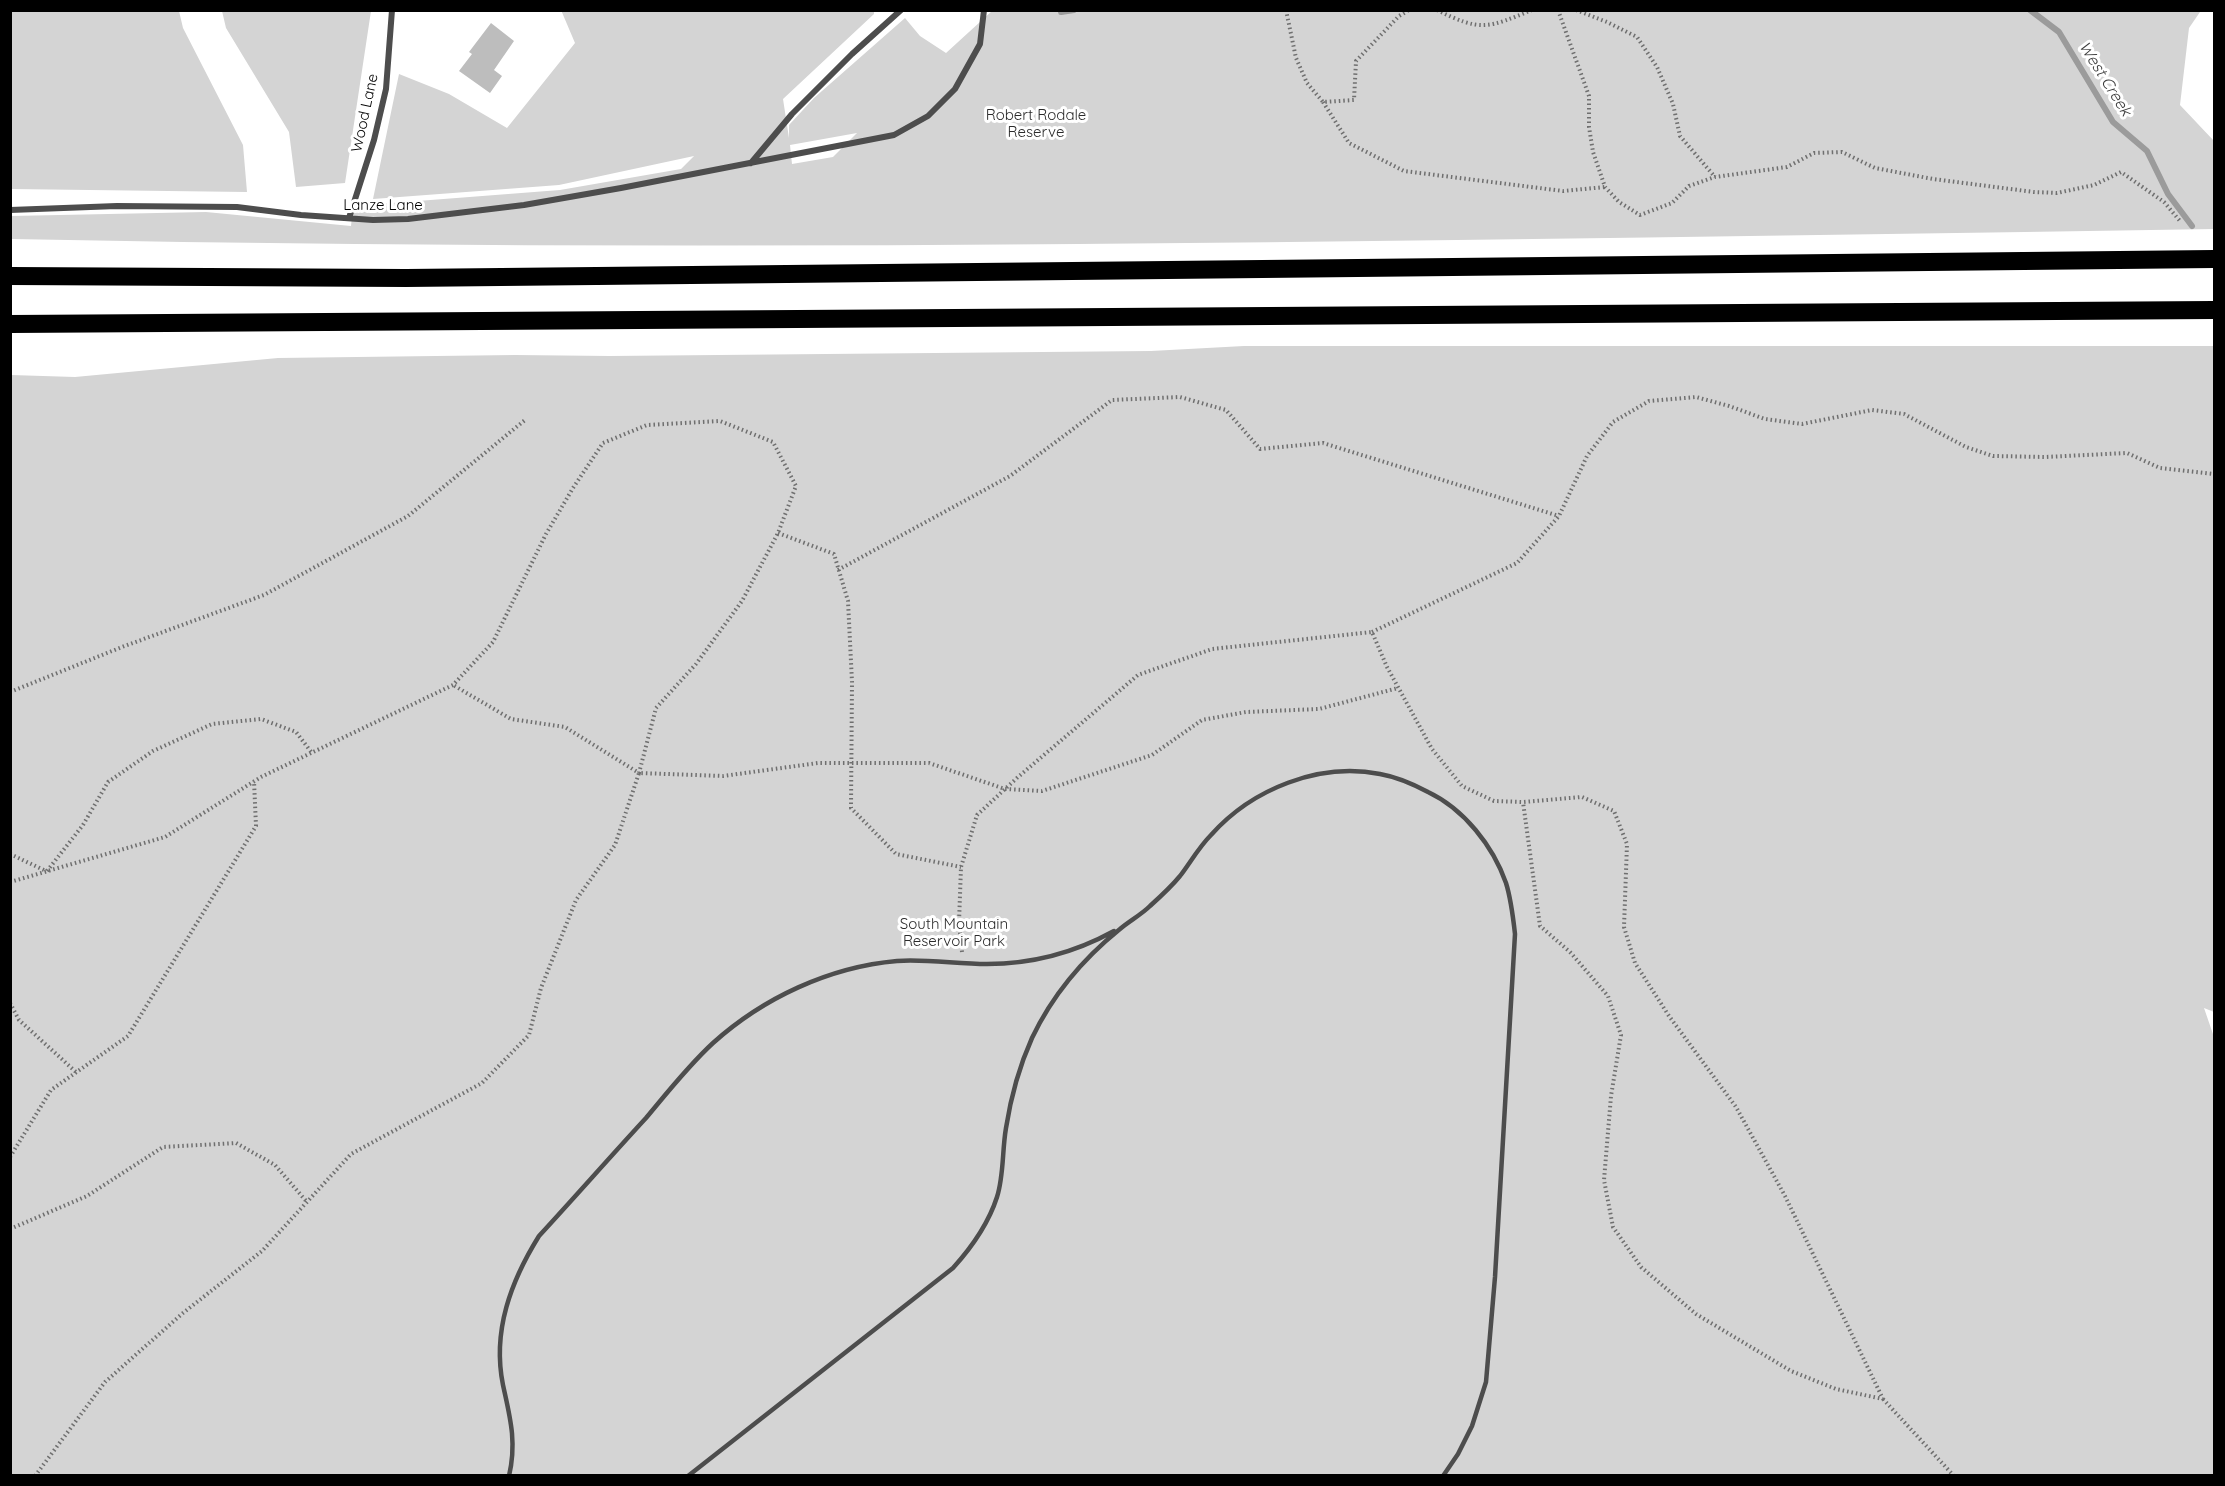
<!DOCTYPE html>
<style>
body{margin:0}
#map{position:relative;width:2225px;height:1486px;overflow:hidden;background:#fff;font-family:Quicksand,sans-serif}
canvas{display:block}
.frame{position:absolute;inset:0;border:12px solid #000;pointer-events:none}
</style>
<div id="map">
<canvas width="2225" height="1486"></canvas>
<div class="frame"></div>
</div>
<script>
const c = document.querySelector('canvas').getContext('2d');
c.lineJoin = 'round';
function fill(path, color) {
  c.fillStyle = color;
  c.fill(path, 'evenodd');
}
function trace(path, color, width, dash) {
  c.strokeStyle = color;
  c.lineWidth = width;
  c.lineCap = dash ? 'butt' : 'round';
  c.setLineDash(dash || []);
  c.stroke(path);
}
function write(font, color, halo, rows, align = 'center') {
  c.font = font + ' Quicksand,sans-serif';
  c.lineWidth = 6;
  c.setLineDash([]);
  c.textBaseline = 'middle';
  c.strokeStyle = halo;
  c.fillStyle = color;
  for (const [text, x, y, turn = 0] of rows) {
    c.save();
    c.translate(x, y);
    c.rotate((+turn || 0) * Math.PI / 180);
    c.textAlign = isNaN(turn) ? turn : align;
    if (halo) c.strokeText(text, 0, 0);
    c.fillText(text, 0, 0);
    c.restore();
  }
}
const green = new Path2D(`
 M11,10L179,11L183,28L243,145L247,192L11,189Z
 M561,10L874,11V14L783,99L789,138V125L814,98L905,18L920,36L946,53L992,11H2191L2200,12L2189,28L2180,105L2214,141V229C1480,240 745,254 11,239V216L206,212L351,226L353,206L560,190L681,169L694,156L559,185L373,199L399,74L449,94L507,128L575,43ZM857,133L833,157L792,164L790,145Z
 M222,11H371L345,183L296,187L289,132L226,28Z
 M1244,346H2214V1012L2204,1008L2214,1037V1475L11,1476V375L75,377L278,358L515,355L610,356L1151,351Z`);
const stream = new Path2D(`
 M2030,10L2059,32L2113,122L2147,151L2168,194L2192,226
 M1061,12L1074,10`);
const building = new Path2D(`
 M491,23L514,41L494,70L502,76L490,93L459,71L472,54L469,52Z`);
const path = new Path2D(`
 M1286,10L1296,58L1307,83L1323,102L1354,100L1356,61L1399,16L1409,10
 M1437,10C1481,32 1488,28 1532,10
 M1558,10L1589,96V127L1593,152L1605,187L1619,202L1640,215L1672,203L1689,186L1715,177L1787,167L1814,153L1842,152L1875,168L1933,179L2034,192L2057,193L2094,185L2121,172L2164,202L2180,221
 M1576,10L1607,22L1637,37L1657,67L1673,104L1680,136L1715,177
 M1323,102L1349,143L1404,171L1563,191L1605,187
 M778,533L834,554L848,601L852,682L851,808L896,854L961,867
 M838,570L1010,476L1112,400L1180,397L1226,410L1260,449L1323,443L1559,516
 M1372,632L1517,563L1559,516L1587,456L1613,422L1649,401L1696,397L1729,406L1765,419L1802,424L1872,410L1904,414L1966,447L1993,456L2045,457L2127,453L2160,468L2214,474
 M10,692L122,647L264,595L408,516L525,420
 M10,854L46,871
 M47,871L83,825L108,782L153,751L212,724L261,719L296,732L312,753
 M10,882L165,837L261,777L453,685L493,642L546,534L573,488L603,443L647,425L720,421L773,442L796,486L778,533L742,601L696,664L656,708L639,773L565,727L511,719L453,685
 M962,952L959,923L961,867L977,815L1018,777L1138,675L1212,649L1372,632L1387,667L1432,749L1462,786L1494,801L1523,802L1582,797L1614,811L1627,844L1624,927L1635,963L1669,1016L1736,1107L1785,1196L1883,1399L1836,1389L1791,1371L1696,1314L1641,1267L1613,1227L1604,1180L1611,1096L1621,1035L1608,996L1570,952L1540,926L1523,802
 M10,1003L19,1020L76,1072
 M10,1157L51,1090L128,1036L256,826L254,781
 M10,1229L87,1196L163,1147L236,1143L275,1165L307,1202
 M1883,1399L1954,1476
 M35,1476L105,1382L183,1313L262,1251L351,1154L482,1083L529,1035L541,988L576,900L615,845L639,773L723,776L818,763H929L1005,789L1042,791L1152,755L1202,720L1246,712L1319,709L1398,688`);
const lane = new Path2D(`
 M509,1476C517,1442 510,1417 503,1385C492,1331 511,1281 539,1236C575,1197 610,1157 646,1118C667,1093 688,1066 713,1043C763,998 829,967 897,961C927,959 957,964 987,964C1033,964 1074,953 1114,931
 M688,1476L953,1268C972,1247 988,1225 997,1197C1004,1175 1002,1151 1006,1128C1011,1096 1019,1067 1032,1038C1052,996 1084,958 1120,929C1129,921 1141,915 1150,906C1160,897 1171,887 1180,876C1190,863 1199,847 1211,835C1252,789 1319,762 1380,774C1397,777 1413,784 1428,792C1464,809 1493,846 1506,883C1511,899 1513,916 1515,934L1495,1277L1486,1382L1472,1426L1458,1454L1443,1476`);
const street = new Path2D(`
 M751,163L792,114L852,54L901,10
 M10,210L117,206L237,207L301,215L373,220L408,219L524,205L621,188L894,135L928,116L955,89L980,44L984,10
 M349,218L374,140L386,89L392,10`);
const highway = new Path2D(`
 M10,276L406,278L2214,259
 M10,324L2214,310`);
const streetNames = [
 ["Wood Lane",365,113,-78],
 ["Lanze Lane",383,205]
];
const parkNames = [
 ["Robert Rodale",1036,115],
 ["Reserve",1036,132],
 ["South Mountain",954,924],
 ["Reservoir Park",954,941]
];
const waterNames = [
 ["West Creek",2105,79,58]
];
fill(green, '#d4d4d4');
trace(stream, '#9b9b9b', 6);
fill(building, '#bdbdbd');
trace(path, '#6f6f6f', 4, [1.5, 3]);
trace(lane, '#4d4d4d', 4.5);
trace(street, '#4d4d4d', 6);
trace(highway, '#000', 18);
write('15px', '#000', '#fff', streetNames);
write('15px', '#2b2b2b', '#fff', parkNames);
write('italic 16px', '#3c3c3c', '#fff', waterNames);
</script>
